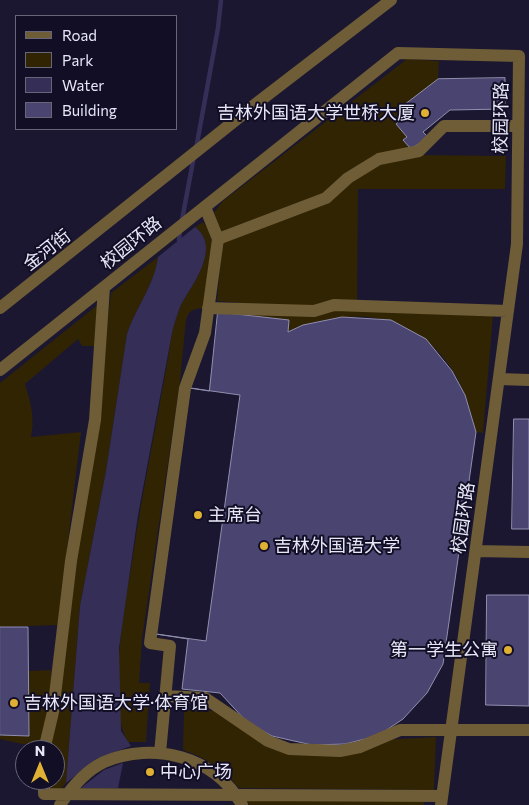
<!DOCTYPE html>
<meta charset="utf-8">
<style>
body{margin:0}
#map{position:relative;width:529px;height:805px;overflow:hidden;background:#1b1730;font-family:Commissioner,sans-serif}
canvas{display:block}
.legend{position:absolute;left:15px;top:15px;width:162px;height:115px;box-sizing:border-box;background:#120e25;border:1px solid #686579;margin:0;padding:6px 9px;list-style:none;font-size:15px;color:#e8e7f8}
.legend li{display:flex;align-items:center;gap:10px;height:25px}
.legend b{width:25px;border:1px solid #686579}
.north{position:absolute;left:15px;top:740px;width:50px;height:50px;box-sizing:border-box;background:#120e25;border:1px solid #686579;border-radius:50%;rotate:0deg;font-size:14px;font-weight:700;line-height:20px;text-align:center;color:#e8e7f8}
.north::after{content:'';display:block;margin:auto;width:18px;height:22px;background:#dfb034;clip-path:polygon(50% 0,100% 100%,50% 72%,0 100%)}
</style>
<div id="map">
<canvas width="529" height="805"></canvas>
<ul class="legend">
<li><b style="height:6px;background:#6e5d36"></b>Road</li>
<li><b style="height:14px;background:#312403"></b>Park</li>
<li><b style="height:14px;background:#352f58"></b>Water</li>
<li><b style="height:14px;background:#4a4470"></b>Building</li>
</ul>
<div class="north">N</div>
</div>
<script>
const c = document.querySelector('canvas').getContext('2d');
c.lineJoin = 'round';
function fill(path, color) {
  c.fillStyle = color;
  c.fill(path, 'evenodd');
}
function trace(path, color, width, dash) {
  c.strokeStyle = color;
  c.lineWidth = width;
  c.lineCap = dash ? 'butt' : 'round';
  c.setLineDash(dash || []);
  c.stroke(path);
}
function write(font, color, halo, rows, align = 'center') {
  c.font = font + ' Commissioner,"Noto Sans SC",sans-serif';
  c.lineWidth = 4;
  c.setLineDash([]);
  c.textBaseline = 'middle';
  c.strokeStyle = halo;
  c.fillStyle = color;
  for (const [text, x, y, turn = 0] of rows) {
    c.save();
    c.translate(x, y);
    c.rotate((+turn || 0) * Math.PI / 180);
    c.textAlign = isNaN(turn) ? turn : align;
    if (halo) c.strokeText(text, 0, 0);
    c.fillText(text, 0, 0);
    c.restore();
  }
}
const green = new Path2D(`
 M407,59L439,61L438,79L401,108L406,116L396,124L407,137L404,140L413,155L506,156L505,189H358L357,304L312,309L217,301L222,243L213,214L223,201Z
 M203,222C222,244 208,282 203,308C193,309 189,310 186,320L180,381L142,639L139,683H150L146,742H128C106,705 125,605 132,562C143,485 160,410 172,333C174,324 177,315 180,307C190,287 223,248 195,227Z
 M158,257C154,286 136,307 127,334L106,471L80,606L66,783L58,793L49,788V780H55V750H49L61,684L111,293Z
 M100,303L97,346H82L78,339L25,384C31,403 35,418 31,437L81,432L58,625L0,627V383Z
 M331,308L493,316L483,433L476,432C473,420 470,407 465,395C443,339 392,307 332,319C316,322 302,324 288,332L289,320L218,312Z
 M51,670V699L41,743L22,744L0,739V735H29L28,671Z
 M184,710L217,711L268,741L316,751L382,740L436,737L434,790L239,788C224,770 205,757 183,750Z
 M425,800L424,805H249L247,801Z`);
const water = new Path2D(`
 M195,227C223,248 190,287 180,307C177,315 174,324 172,333L138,515L119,648L121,731L131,746L96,759L66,783L80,606L106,471L127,334C136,307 154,286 158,257Z
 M123,763L118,788H81L104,770Z`);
const stream = new Path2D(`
 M196,149L218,28L221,0
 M182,220L194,156
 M179,240L180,230`);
const building = new Path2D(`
 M505,78V109L450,110L423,132L428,137L411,149L403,140L407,137L396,124L406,116L400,108L438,79Z
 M218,312L289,320L288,332L303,325L342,317L391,320L426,339L452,371L465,395L476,432L443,664L427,693L403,719L382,733L365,739L345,744L312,745L272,736L247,722L220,693L182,689L188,639L156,634L190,388L209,391Z
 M190,388L240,395L206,641L156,634Z
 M514,419H529V529H512Z
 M487,595H529V706L486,705Z
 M0,627H28L29,736L0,735Z`);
const minor = new Path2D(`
 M218,239L326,198L348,178L379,159L419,151L444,126H518
 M0,308L257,103L391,0
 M208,308L314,311L334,305L508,311
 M0,370L398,53L519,56L517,244L441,805
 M499,379L529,380
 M476,551L529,552
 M165,696L205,698L268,741L289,749L340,751L360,747L400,730H529
 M44,750L53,712L71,561L95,420L104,287
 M160,753L170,646L150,643L185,388L205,333L218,239L205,207
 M44,780V794L442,796
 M60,805C71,788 85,771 104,762C153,741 215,756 242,805`);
const markers = [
 [425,113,5,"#dfb034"],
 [198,515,5,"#dfb034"],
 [264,546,5,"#dfb034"],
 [508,650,5,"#dfb034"],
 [14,703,5,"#dfb034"],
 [150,772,5,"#dfb034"]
];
const poiNames = [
 ["吉林外国语大学世桥大厦",415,113,"right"],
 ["主席台",208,515],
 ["吉林外国语大学",274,546],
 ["第一学生公寓",498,650,"right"],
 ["吉林外国语大学·体育馆",24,703],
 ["中心广场",160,772]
];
const streetNames = [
 ["校园环路",501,118,-89],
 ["校园环路",131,243,-39],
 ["金河街",47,250,-38],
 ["校园环路",463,518,-82]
];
fill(green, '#312403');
fill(water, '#352f58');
trace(stream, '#352f58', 4.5);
fill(building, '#4a4470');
trace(building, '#918fae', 1);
trace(minor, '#6e5d36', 12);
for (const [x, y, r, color] of markers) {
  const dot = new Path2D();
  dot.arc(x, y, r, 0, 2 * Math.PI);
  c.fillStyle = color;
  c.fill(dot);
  trace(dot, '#120e25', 2);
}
write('18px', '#e8e7f8', '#120e25', poiNames, 'left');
write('18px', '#e8e7f8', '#120e25', streetNames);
</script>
